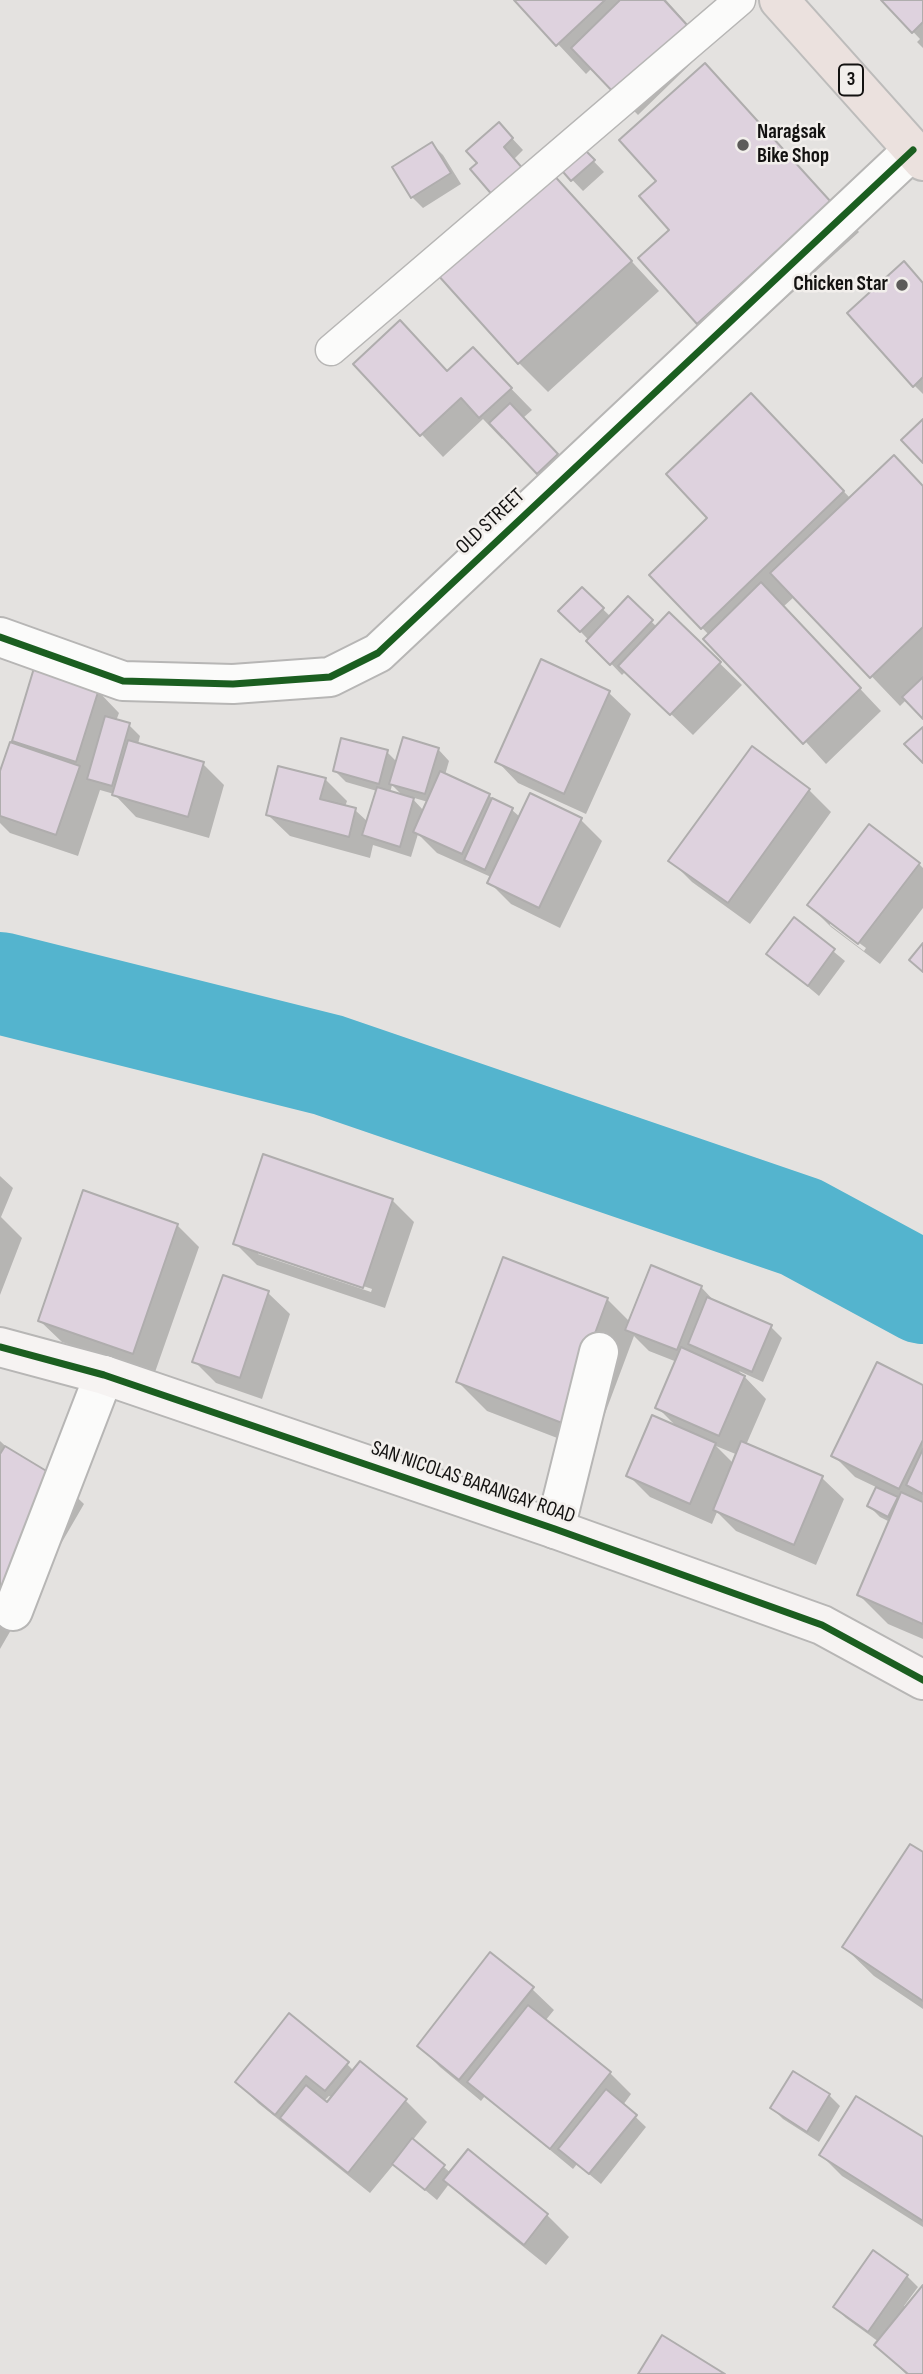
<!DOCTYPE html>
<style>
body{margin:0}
canvas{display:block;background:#e4e2e0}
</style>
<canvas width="923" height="2374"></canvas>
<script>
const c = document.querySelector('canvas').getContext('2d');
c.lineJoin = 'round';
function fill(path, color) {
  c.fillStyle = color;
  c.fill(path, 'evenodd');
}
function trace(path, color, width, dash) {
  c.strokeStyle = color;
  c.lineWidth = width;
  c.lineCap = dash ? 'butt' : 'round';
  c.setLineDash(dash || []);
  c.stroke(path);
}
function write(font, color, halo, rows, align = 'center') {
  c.font = font + ' "Sofia Sans Condensed",sans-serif';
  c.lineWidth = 5;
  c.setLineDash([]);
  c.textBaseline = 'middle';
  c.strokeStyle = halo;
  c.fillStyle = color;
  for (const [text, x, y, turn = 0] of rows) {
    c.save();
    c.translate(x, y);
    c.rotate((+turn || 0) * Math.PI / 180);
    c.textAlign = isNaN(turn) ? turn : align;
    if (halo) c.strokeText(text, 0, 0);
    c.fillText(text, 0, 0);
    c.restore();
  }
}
const shadow = new Path2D(`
 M517,0H666L708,47L638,115L592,68L586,74Z
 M883,0H923V48L917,42L920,39Z
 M705,65L859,232L727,352L640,258L671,230L659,181Z
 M510,136L523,150L514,159L534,182L472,169Z
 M432,144L443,155L461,184L423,208L412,197Z
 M580,147L604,172L583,191L559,166Z
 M550,173L659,291L548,392L519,363Z
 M923,283V394L914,385Z
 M356,365L448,373L494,371L532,410L523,418L568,466L549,483L504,437L502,439L483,419L443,457Z
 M780,425L851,499L923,487V716L907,699L900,706L795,596L783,607L881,711L826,764L709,635L651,575L710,518Z
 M582,589L611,617L628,599L657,627L669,614L742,685L693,735L626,671L622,675L561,611Z
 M98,691L119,713L116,721L129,725L140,736L138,744L203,764L224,785L209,838L136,817L114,794L100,790L78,856L10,833L0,823V777L21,747L14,741Z
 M609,693L631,714L586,814L518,783L497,761Z
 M438,749L449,761L445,775L489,795L495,802L512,810L520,817L581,820L602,841L560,928L511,904L489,882L491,877L437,853L418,834L411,857L373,845L370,858L290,836L268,815L325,779L347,801L345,807L355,810L368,822L377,791L346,782L335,771L387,752L397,762ZM392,785L404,797L390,793ZM411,797L428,802L424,811Z
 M809,790L831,812L750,924L692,882L671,861Z
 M919,864L923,868V908L880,964L831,927L809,905ZM830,921L866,948L864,951L830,925Z
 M794,919L845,961L819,996L769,954Z
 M0,1176L13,1188L1,1217L22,1238L0,1295Z
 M392,1200L414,1222L385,1308L257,1265L235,1243ZM258,1250L372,1289L371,1292L258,1254Z
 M177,1225L199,1247L154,1375L62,1342L40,1321Z
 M701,1287L717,1304L771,1327L782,1338L763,1382L739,1371L766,1399L746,1445L822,1478L844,1499L816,1565L736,1531L717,1512L712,1524L650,1497L628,1475L678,1428L658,1408L677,1362L649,1351L634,1336L591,1451L487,1411L458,1382L607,1299L630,1322ZM716,1446L738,1455L734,1464Z
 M268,1293L290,1314L262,1399L216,1383L194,1361Z
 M923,1387V1639L888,1624L859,1595L890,1522L880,1517L869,1506L878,1488L855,1477L833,1455Z
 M0,1441L13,1453L62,1483L84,1504L0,1649Z
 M923,1855V2009L874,1976L844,1947Z
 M532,1989L554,2010L545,2021L610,2073L631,2094L623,2105L646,2127L601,2184L577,2164L573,2169L485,2096L481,2101L440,2067L419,2046Z
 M360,2063L406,2101L427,2122L412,2141L451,2173L547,2215L569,2237L546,2265L467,2201L449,2184L437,2200L394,2164L370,2193L258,2103L237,2082L347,2064L354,2071ZM329,2096L332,2098L328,2104L324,2101Z
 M829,2095L840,2106L819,2142L783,2119L772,2108Z
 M923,2139V2227L842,2176L821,2155Z
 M907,2276L918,2287L904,2306L907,2308L923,2288V2374H906L876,2345L879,2342L846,2318L835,2307Z`);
const river = new Path2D(`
 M0,983L328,1065L801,1227L923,1293`);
const building = new Path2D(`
 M514,0H605L556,46Z
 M620,0H664L687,25L615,94L571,48Z
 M881,0H923V22L912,33Z
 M705,63L831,202L697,324L638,258L669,230L639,196L656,181L619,140Z
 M499,122L513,138L504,147L524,170L494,197L470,169L477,163L466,151Z
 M432,142L451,173L411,198L392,167Z
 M580,145L595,160L571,181L557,165Z
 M550,171L632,261L518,364L437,274Z
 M904,261L923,283V377L913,387L847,313Z
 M400,320L447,371L473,347L512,388L479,418L461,398L420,436L353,364Z
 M751,393L844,491L701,629L649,575L707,518L666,474Z
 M510,403L558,454L537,474L489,423Z
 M923,419V463L901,440Z
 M894,455L923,486V627L870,678L770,573Z
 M761,582L861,688L803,744L703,639Z
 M582,587L604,608L580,632L558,611Z
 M628,596L653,620L610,665L586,641Z
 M669,612L721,662L670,715L618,666Z
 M541,659L610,691L564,794L495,762Z
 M34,668L99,689L76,762L12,741Z
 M923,677V719L902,697Z
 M105,716L130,723L112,786L87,779Z
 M923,727V763L904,744Z
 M403,737L439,748L425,794L389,784Z
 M341,738L388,750L379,784L333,771Z
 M128,740L204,762L188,817L112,795Z
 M10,742L80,766L56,835L0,816V771Z
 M752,746L810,789L728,903L668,861Z
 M278,766L326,778L320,799L356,808L349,837L266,815Z
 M440,771L490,794L462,854L413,832Z
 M377,787L414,798L400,847L362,835Z
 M530,793L582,818L539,908L487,883Z
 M492,798L513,808L485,870L464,860Z
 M869,824L920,863L858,944L807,905Z
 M794,917L835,949L808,986L766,954Z
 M923,943V972L909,960Z
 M263,1154L393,1199L363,1288L233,1244Z
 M83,1190L178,1224L133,1354L38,1321Z
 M503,1257L608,1298L562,1423L456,1382Z
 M651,1265L702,1286L677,1350L625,1330Z
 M223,1275L269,1291L240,1378L192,1362Z
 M707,1297L772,1325L752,1372L688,1344Z
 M681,1347L745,1376L719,1436L655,1408Z
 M877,1362L923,1385V1440L899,1489L831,1456Z
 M652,1415L716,1443L690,1504L626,1476Z
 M741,1441L823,1476L794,1545L713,1510Z
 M5,1446L63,1481L0,1591V1454Z
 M923,1449V1494L906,1485Z
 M876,1487L898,1497L888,1517L867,1506Z
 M901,1492L923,1502V1624L857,1595Z
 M910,1844L923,1852V2001L842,1947Z
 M490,1952L534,1987L459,2080L417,2046Z
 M528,2005L611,2072L550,2149L467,2082Z
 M289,2013L349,2062L325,2091L306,2076L275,2115L235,2082Z
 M360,2061L407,2099L348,2173L280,2118L306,2085L327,2102Z
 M793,2071L830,2094L807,2132L770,2108Z
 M606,2089L637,2115L589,2174L558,2149Z
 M856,2096L923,2137V2221L819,2155Z
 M412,2138L445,2165L425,2190L392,2164Z
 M468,2149L548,2214L524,2245L443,2180Z
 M873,2250L908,2275L868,2332L833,2307Z
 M923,2285V2374H908L874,2345Z
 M662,2335L725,2374H638Z`);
const lane = new Path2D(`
 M331,350L740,0`);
const street = new Path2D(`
 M0,637L123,681L233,684L330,677L378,653L913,150
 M555,1529L599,1352
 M13,1611L104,1375`);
const secondary = new Path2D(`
 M0,1347L104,1375L555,1529L822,1625L923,1680`);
const highway = new Path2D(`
 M779,0L923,161`);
const cycleway = new Path2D(`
 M0,637L123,681L233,684L330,677L378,653L913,150
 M0,1347L104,1375L555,1529L822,1625L923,1680`);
const markers = [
 [743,145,7,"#5c5b59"],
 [902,285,7,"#5c5b59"]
];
const shields = [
 [851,80,24]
];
const shieldNames = [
 ["3",851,80]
];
const poiNames = [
 ["Naragsak",757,133],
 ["Bike Shop",757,157],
 ["Chicken Star",888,285,"right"]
];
const streetNames = [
 ["OLD STREET",491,522,-43],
 ["SAN NICOLAS BARANGAY ROAD",473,1483,19]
];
fill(shadow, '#0003');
trace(river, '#54b4ce', 102);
fill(building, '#ded2de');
trace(building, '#afadad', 2);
trace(lane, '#b7b6b5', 33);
trace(street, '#b7b6b5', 42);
trace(secondary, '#b7b6b5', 42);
trace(highway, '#bdbcbb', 42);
trace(lane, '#fbfbfa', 30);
trace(street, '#fbfbfa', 38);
trace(secondary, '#f6f3f2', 38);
trace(highway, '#ebe1de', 38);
trace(cycleway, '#1b5e20', 7);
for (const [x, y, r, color] of markers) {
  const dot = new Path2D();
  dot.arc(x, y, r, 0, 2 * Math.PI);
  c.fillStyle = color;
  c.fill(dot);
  trace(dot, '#f2efec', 2.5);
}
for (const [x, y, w] of shields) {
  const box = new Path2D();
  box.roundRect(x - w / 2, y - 15.5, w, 31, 5);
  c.fillStyle = '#f2efec';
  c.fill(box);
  trace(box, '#131211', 2);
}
write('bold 19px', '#131211', null, shieldNames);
write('bold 21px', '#131211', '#f2efec', poiNames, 'left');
write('21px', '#131211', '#f2efec', streetNames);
</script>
